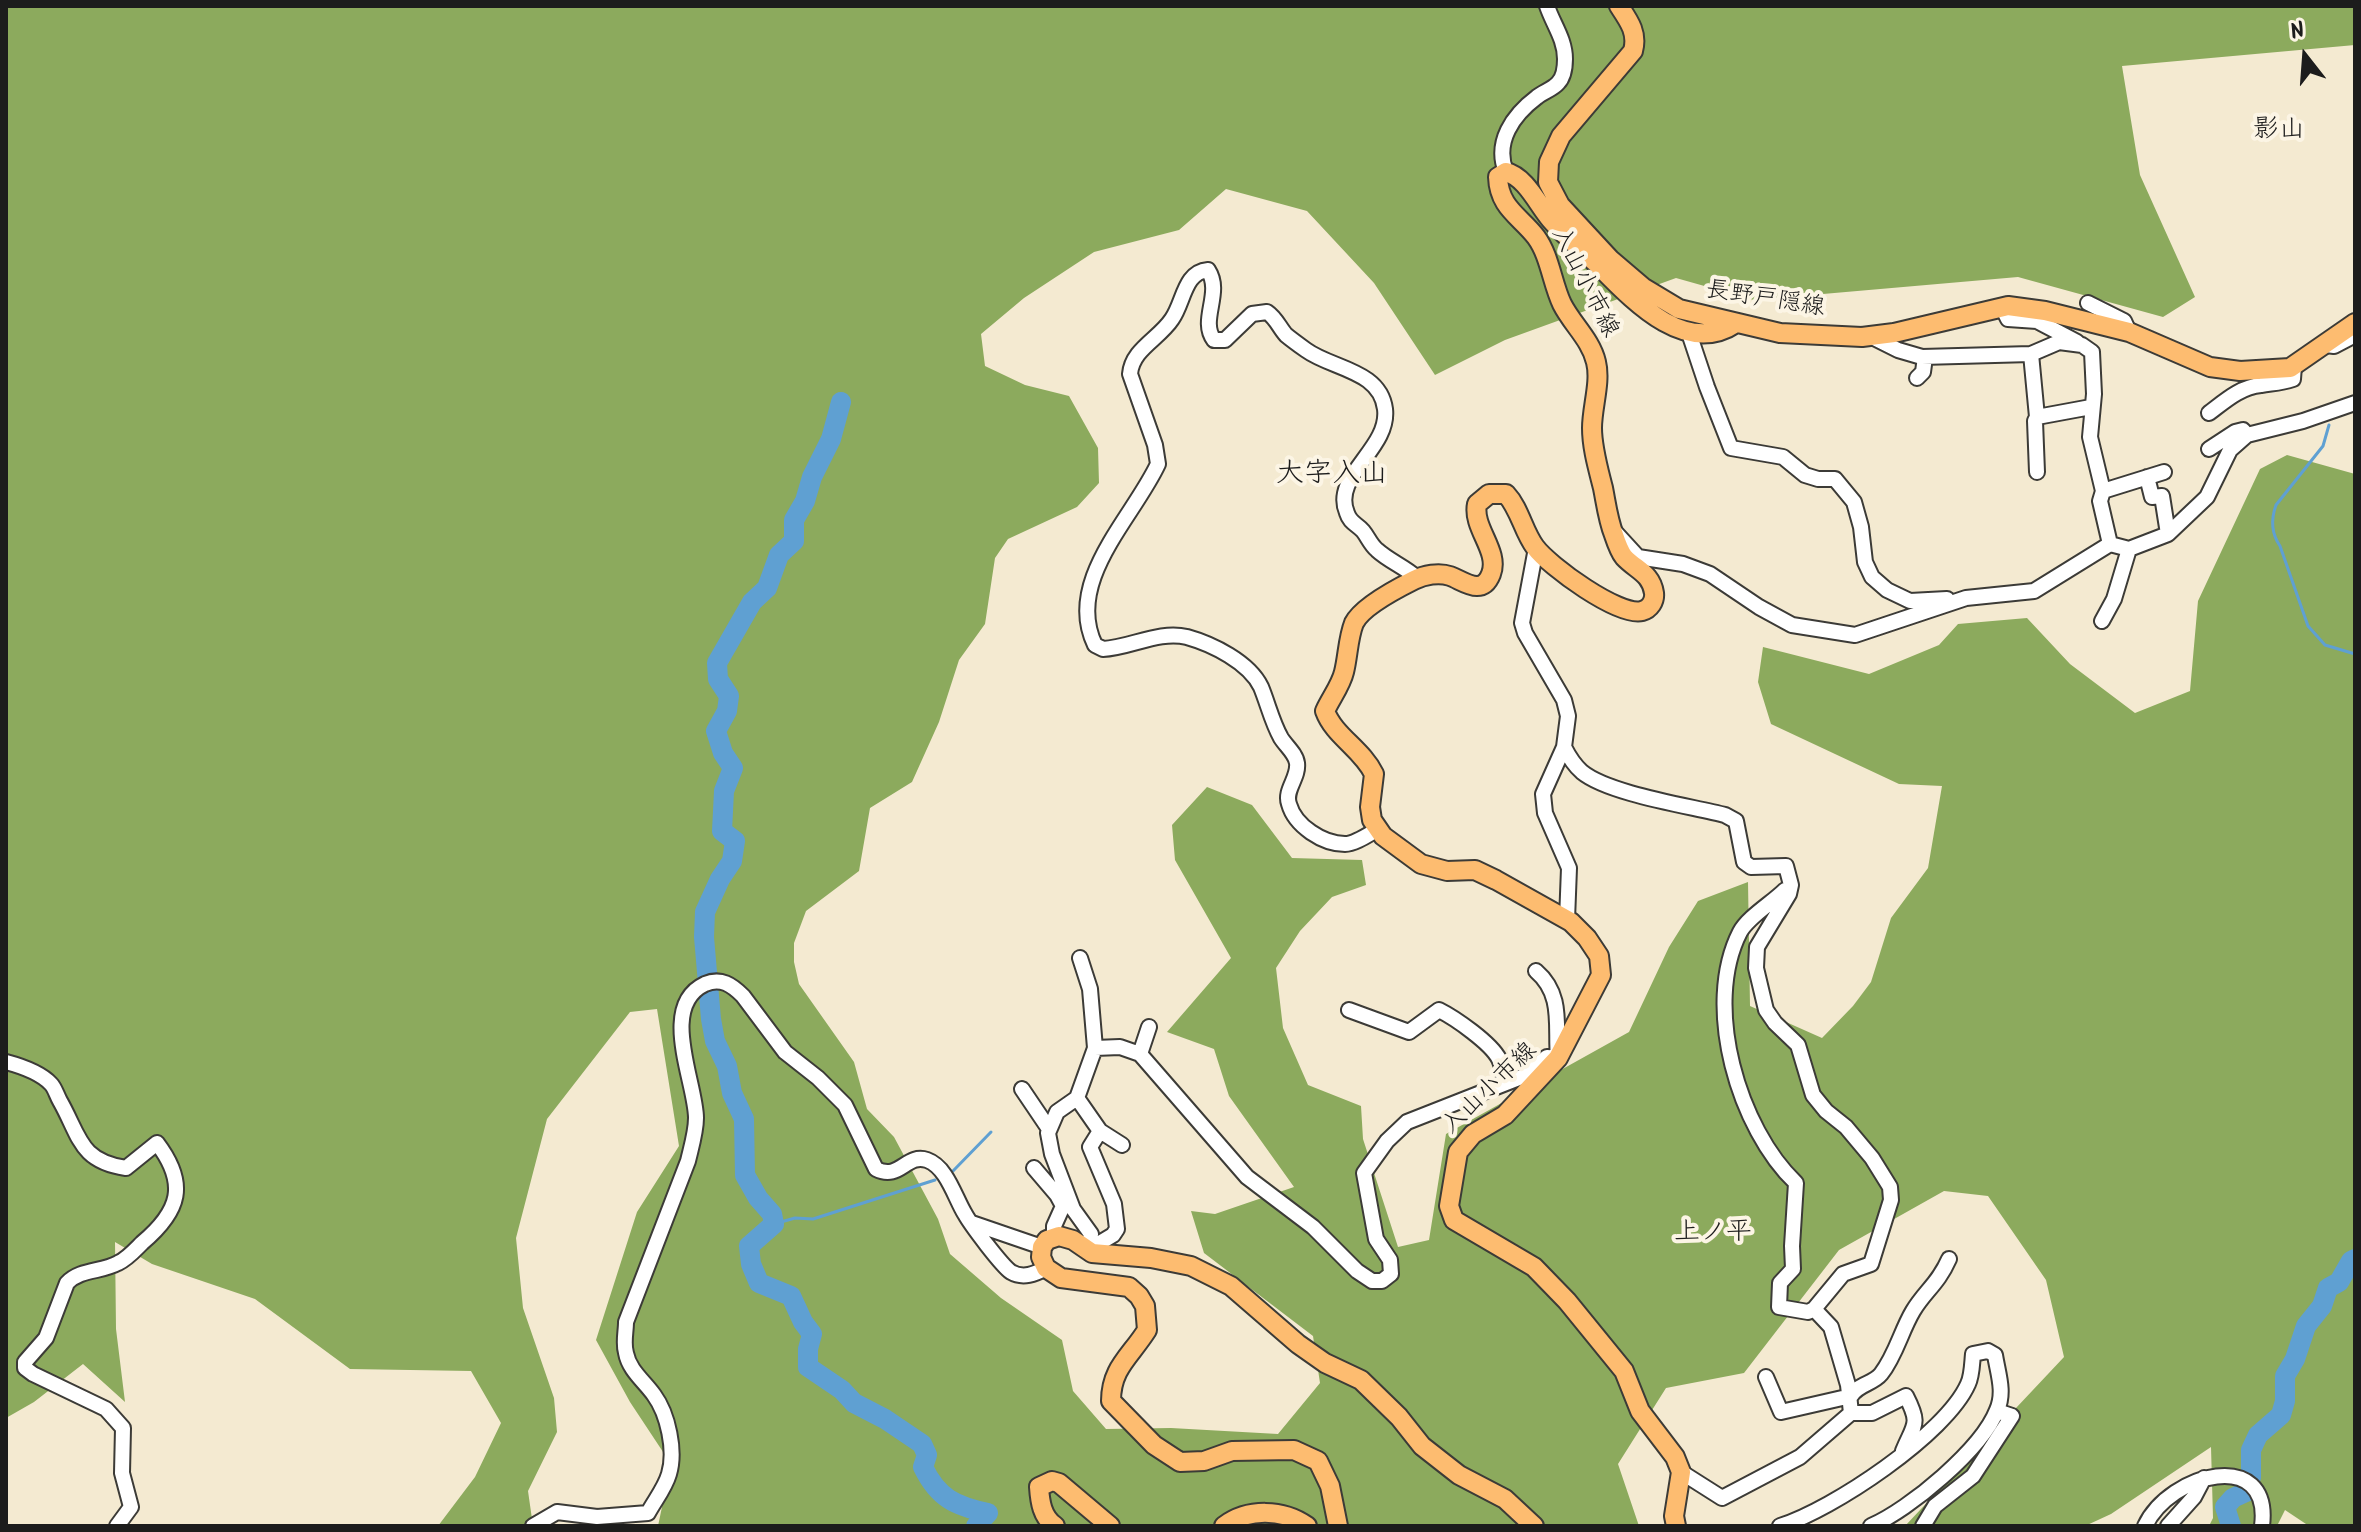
<!DOCTYPE html>
<meta charset="utf-8">
<style>
body{margin:0}
#map{position:relative;width:2361px;height:1532px;overflow:hidden;background:#f4ead1;font-family:Kalam,sans-serif}
canvas{display:block}
.frame{position:absolute;inset:0;border:8px solid #1c1c1c;pointer-events:none}
.north{position:absolute;left:2265px;top:16px;width:80px;height:80px;-webkit-text-stroke:6px #fcf5e5;paint-order:stroke;rotate:343deg;font-size:22px;font-weight:700;line-height:32px;text-align:center;color:#1c1c1c}
.north::after{content:'';display:block;margin:auto;width:28px;height:36px;background:#1c1c1c;clip-path:polygon(50% 0,100% 100%,50% 72%,0 100%)}
</style>
<div id="map">
<canvas width="2361" height="1532"></canvas>
<div class="frame"></div>
<div class="north">N</div>
</div>
<script>
const c = document.querySelector('canvas').getContext('2d');
c.lineJoin = 'round';
function fill(path, color) {
  c.fillStyle = color;
  c.fill(path, 'evenodd');
}
function trace(path, color, width, dash) {
  c.strokeStyle = color;
  c.lineWidth = width;
  c.lineCap = dash ? 'butt' : 'round';
  c.setLineDash(dash || []);
  c.stroke(path);
}
function write(font, color, halo, rows, align = 'center') {
  c.font = font + ' Kalam,"Klee One",sans-serif';
  c.lineWidth = 8;
  c.setLineDash([]);
  c.textBaseline = 'middle';
  c.strokeStyle = halo;
  c.fillStyle = color;
  for (const [text, x, y, turn = 0] of rows) {
    c.save();
    c.translate(x, y);
    c.rotate((+turn || 0) * Math.PI / 180);
    c.textAlign = isNaN(turn) ? turn : align;
    if (halo) c.strokeText(text, 0, 0);
    c.fillText(text, 0, 0);
    c.restore();
  }
}
const forest = new Path2D(`
 M6,6H2355V45L2122,66L2140,175L2195,297L2163,317L2018,277L1754,300L1676,278L1505,340L1435,375L1374,283L1307,211L1226,189L1179,230L1094,252L1024,298L981,334L985,366L1025,385L1069,396L1098,448L1099,483L1077,507L1008,539L995,558L985,624L959,660L939,722L912,782L870,808L859,871L806,911L794,943V962L799,984L854,1062L867,1109L894,1137L938,1219L950,1254L1001,1298L1062,1340L1073,1391L1106,1429L1171,1428L1278,1434L1320,1383L1313,1336L1204,1253L1191,1211L1215,1214L1294,1187L1229,1096L1214,1049L1167,1032L1231,958L1175,860L1172,825L1207,787L1252,805L1292,858L1362,860L1366,885L1332,897L1300,931L1276,968L1283,1028L1308,1085L1361,1106L1363,1139L1398,1247L1429,1240L1446,1134L1629,1032L1669,947L1698,901L1748,882L1750,1006L1822,1038L1853,1006L1871,982L1891,918L1928,868L1942,786L1899,784L1771,724L1758,682L1763,647L1869,674L1939,645L1958,624L2027,618L2070,664L2135,713L2190,691L2198,601L2260,469L2287,455L2355,474V1526H2309L2285,1510L2277,1526H2209L2213,1518L2211,1447L2111,1514L2085,1526H1905L2064,1357L2046,1280L1988,1196L1944,1191L1839,1250L1744,1373L1666,1388L1618,1464L1639,1526H658L671,1464L630,1402L596,1340L637,1212L679,1146L657,1009L630,1012L547,1119L516,1238L523,1308L554,1398L557,1432L528,1491L533,1526H438L475,1477L501,1423L471,1371L350,1369L255,1299L152,1264L115,1242L116,1329L125,1402L83,1364L34,1402L6,1418Z`);
const stream = new Path2D(`
 M2329,425L2323,446L2276,505C2271,519 2271,533 2280,546L2308,626L2325,645L2355,654
 M953,1171L991,1132
 M774,1224L795,1218L813,1219L935,1180`);
const river = new Path2D(`
 M841,402L831,439L812,477L805,501L794,520V541L779,555L767,588L752,602L717,663L718,679L729,696L727,711L716,731L723,753L733,768L724,791L722,831L735,841L732,861L720,879L705,912L704,937L711,1019L715,1041L727,1066L732,1093L744,1119L745,1175L758,1198L772,1214L774,1224L749,1246L751,1264L759,1283L791,1296L803,1322L812,1334L808,1349V1367L842,1390L854,1403L885,1419L922,1444L927,1455L923,1467C938,1498 955,1506 988,1513L976,1526
 M2231,1526L2225,1507L2233,1498L2246,1492L2251,1477V1450L2258,1435L2281,1415L2285,1401V1376L2295,1359L2306,1326L2322,1306L2328,1288L2339,1282L2351,1261L2355,1259`);
const minor = new Path2D(`
 M1506,172C1494,142 1513,115 1537,97C1543,92 1553,89 1558,83C1564,77 1565,67 1565,59C1565,39 1553,24 1547,6
 M2088,303L2124,321L2129,332
 M2002,307L2008,319L2037,321L2077,342
 M1688,330L1707,387L1731,448L1783,457L1805,475L1818,479H1835L1854,502L1861,527L1865,562L1872,577L1887,590L1910,601L1947,599
 M1872,337L1898,350L1922,357L2031,354L2059,342L2082,345L2092,352L2094,394L2090,437L2103,491L2100,501L2110,544
 M2326,345L2334,346L2355,335
 M2031,354L2037,417L2091,407
 M1917,378L1923,372L1925,357
 M2209,413C2225,401 2240,387 2261,385C2273,383 2281,383 2293,379L2294,366
 M2037,417L2035,421L2037,472
 M2209,449L2235,432L2243,430L2247,435
 M2147,477L2152,497L2162,496L2168,534
 M2103,491L2164,472
 M1616,533L1638,557L1683,564L1710,574L1759,607L1792,625L1855,635L1966,598L2034,591L2110,544
 M2110,544L2129,549L2168,534L2207,497L2230,450L2247,435L2303,421L2355,403
 M1536,548L1522,623L1525,633L1564,700L1568,716L1564,747L1543,794L1545,813L1569,868L1567,920
 M2102,621L2114,599L2129,549
 M1564,747C1569,757 1574,765 1582,772C1609,794 1690,806 1725,815L1736,821L1744,862L1751,867L1786,866L1791,885L1789,894L1757,947L1756,968L1766,1010L1775,1023L1798,1045L1813,1095L1826,1111L1846,1127L1872,1158L1890,1187L1891,1200L1871,1264L1843,1274L1814,1309L1831,1327L1848,1385L1851,1413L1800,1457L1722,1498L1681,1472
 M1378,829C1369,834 1355,844 1345,844C1323,844 1295,826 1289,804C1284,790 1299,778 1297,763C1296,754 1286,746 1281,738C1272,722 1268,704 1261,687C1249,662 1212,644 1187,637C1159,630 1130,648 1103,649L1095,645C1064,581 1133,518 1158,464L1155,445L1130,374C1132,349 1159,339 1172,319C1184,302 1184,272 1208,270C1223,293 1199,320 1214,340H1225L1252,314L1267,312C1276,318 1279,327 1286,335C1292,340 1299,345 1306,350C1332,369 1380,370 1385,409C1390,449 1331,476 1347,513C1350,523 1357,524 1363,531C1368,537 1370,544 1377,550C1389,561 1405,567 1417,578
 M1785,890C1772,903 1748,917 1740,932C1702,1006 1739,1129 1796,1183L1792,1246L1793,1269L1780,1283L1779,1307L1808,1312L1814,1309
 M1080,958L1090,989L1095,1048
 M1349,1010L1409,1032L1439,1010C1455,1018 1491,1043 1499,1059C1503,1067 1503,1075 1504,1084
 M1140,1054L1149,1027
 M6,1062C21,1066 40,1072 51,1084C55,1088 57,1096 60,1101C80,1136 79,1161 126,1168L157,1143C188,1184 180,1211 142,1243C135,1250 127,1259 118,1263C102,1272 80,1269 67,1283L46,1338L25,1362V1368L33,1374L106,1409L123,1428L122,1473L131,1507L117,1526
 M1022,1089L1049,1129
 M1077,1098L1100,1131L1090,1147L1114,1204L1117,1229L1113,1235L1088,1250
 M1100,1131L1122,1145
 M1034,1168L1057,1195L1063,1206L1054,1226V1238
 M972,1223L1042,1247
 M1088,1250L1091,1234L1073,1209L1052,1154L1048,1133L1057,1112L1077,1098L1095,1048L1120,1047L1140,1054L1247,1177L1313,1227L1357,1271L1372,1281H1382L1391,1274L1390,1260L1376,1239L1364,1173L1387,1141L1407,1122L1524,1076L1547,1057L1558,1058C1555,1027 1564,995 1536,971
 M1766,1377L1781,1412L1851,1396C1858,1384 1873,1384 1881,1374C1896,1355 1901,1331 1913,1311C1925,1291 1938,1284 1949,1259
 M1851,1413H1872L1906,1396C1921,1425 1914,1424 1903,1451
 M533,1526L557,1512L597,1517L648,1513C655,1500 665,1488 669,1474C676,1451 668,1414 654,1395C644,1381 629,1370 626,1353C623,1343 626,1332 626,1322L688,1161C691,1148 696,1132 696,1118C696,1083 658,1006 705,984C721,977 732,985 743,996L785,1052L818,1078L845,1105L876,1169C900,1181 906,1153 927,1160C947,1167 955,1198 965,1214C971,1225 1002,1266 1011,1272C1023,1279 1035,1274 1046,1268
 M1780,1526C1832,1510 1946,1434 1968,1384C1972,1376 1972,1364 1973,1354L1988,1351L1995,1355C1998,1374 2005,1392 1997,1410C1982,1449 1909,1510 1871,1526
 M1923,1526L1935,1506L1973,1476L2012,1416L1997,1411
 M2145,1526C2170,1473 2272,1447 2262,1526
 M2168,1526L2194,1497L2204,1478`);
const major = new Path2D(`
 M1619,6C1629,21 1638,33 1633,51L1561,136L1549,162L1548,182L1560,205L1610,259L1644,288L1679,309L1780,333L1862,337L1894,333L2008,306L2045,311L2129,332L2210,367L2240,371L2290,368L2355,323
 M1055,1526C1042,1517 1040,1502 1039,1487L1052,1481L1059,1483L1110,1526
 M1224,1526C1248,1508 1283,1509 1307,1526
 M1338,1526L1330,1486L1318,1461L1294,1450L1232,1451L1204,1461L1180,1462L1154,1445L1111,1401C1111,1368 1130,1357 1147,1330L1145,1306L1139,1296L1129,1287L1061,1278L1046,1268L1041,1257L1042,1247L1047,1240L1059,1236L1073,1240L1092,1253L1151,1258L1191,1266L1231,1286L1298,1344L1325,1363L1361,1380L1399,1417L1422,1446L1459,1475L1505,1499L1534,1526
 M1676,1526L1674,1516L1681,1472L1675,1457L1640,1411L1624,1371L1567,1301L1534,1267L1454,1220L1449,1206L1458,1152L1473,1134L1505,1115L1558,1058L1601,975L1599,956L1587,938L1571,922L1496,880L1475,870L1447,871L1421,864L1383,836L1372,820L1370,807L1374,774C1362,749 1334,736 1325,711C1331,698 1341,685 1344,672C1348,656 1348,638 1354,623C1362,607 1398,588 1414,580C1424,575 1439,572 1450,576C1464,581 1482,597 1491,574C1500,551 1472,528 1477,504L1489,494H1506C1520,509 1523,531 1535,547C1549,566 1619,617 1642,611C1650,609 1655,601 1654,593C1651,573 1636,570 1624,557C1620,552 1616,541 1614,535C1608,520 1606,503 1603,488C1598,468 1592,448 1592,428C1592,407 1601,382 1596,362C1591,340 1572,324 1562,304C1552,283 1550,256 1536,237C1520,216 1499,208 1498,177L1506,172C1526,177 1538,205 1551,220C1565,236 1581,249 1596,263C1630,297 1684,358 1736,323`);
const streetNames = [
 ["入山小市線",1583,283,63],
 ["長野戸隠線",1765,301,9],
 ["入山小市線",1491,1090,-44]
];
const neighbourhoodNames = [
 ["影山",2279,132],
 ["上ノ平",1713,1235]
];
const quarterNames = [
 ["大字入山",1332,476]
];
fill(forest, '#8caa5d');
trace(stream, '#5fa0d2', 3);
trace(river, '#5fa0d2', 20);
trace(minor, '#3c3b37', 18);
trace(major, '#3c3b37', 22);
trace(minor, '#fff', 14);
trace(major, '#fdbc70', 18);
write('24px', '#1c1c1c', '#fcf5e5', streetNames);
write('26px', '#1c1c1c', '#fcf5e5', neighbourhoodNames);
write('28px', '#1c1c1c', '#fcf5e5', quarterNames);
</script>
